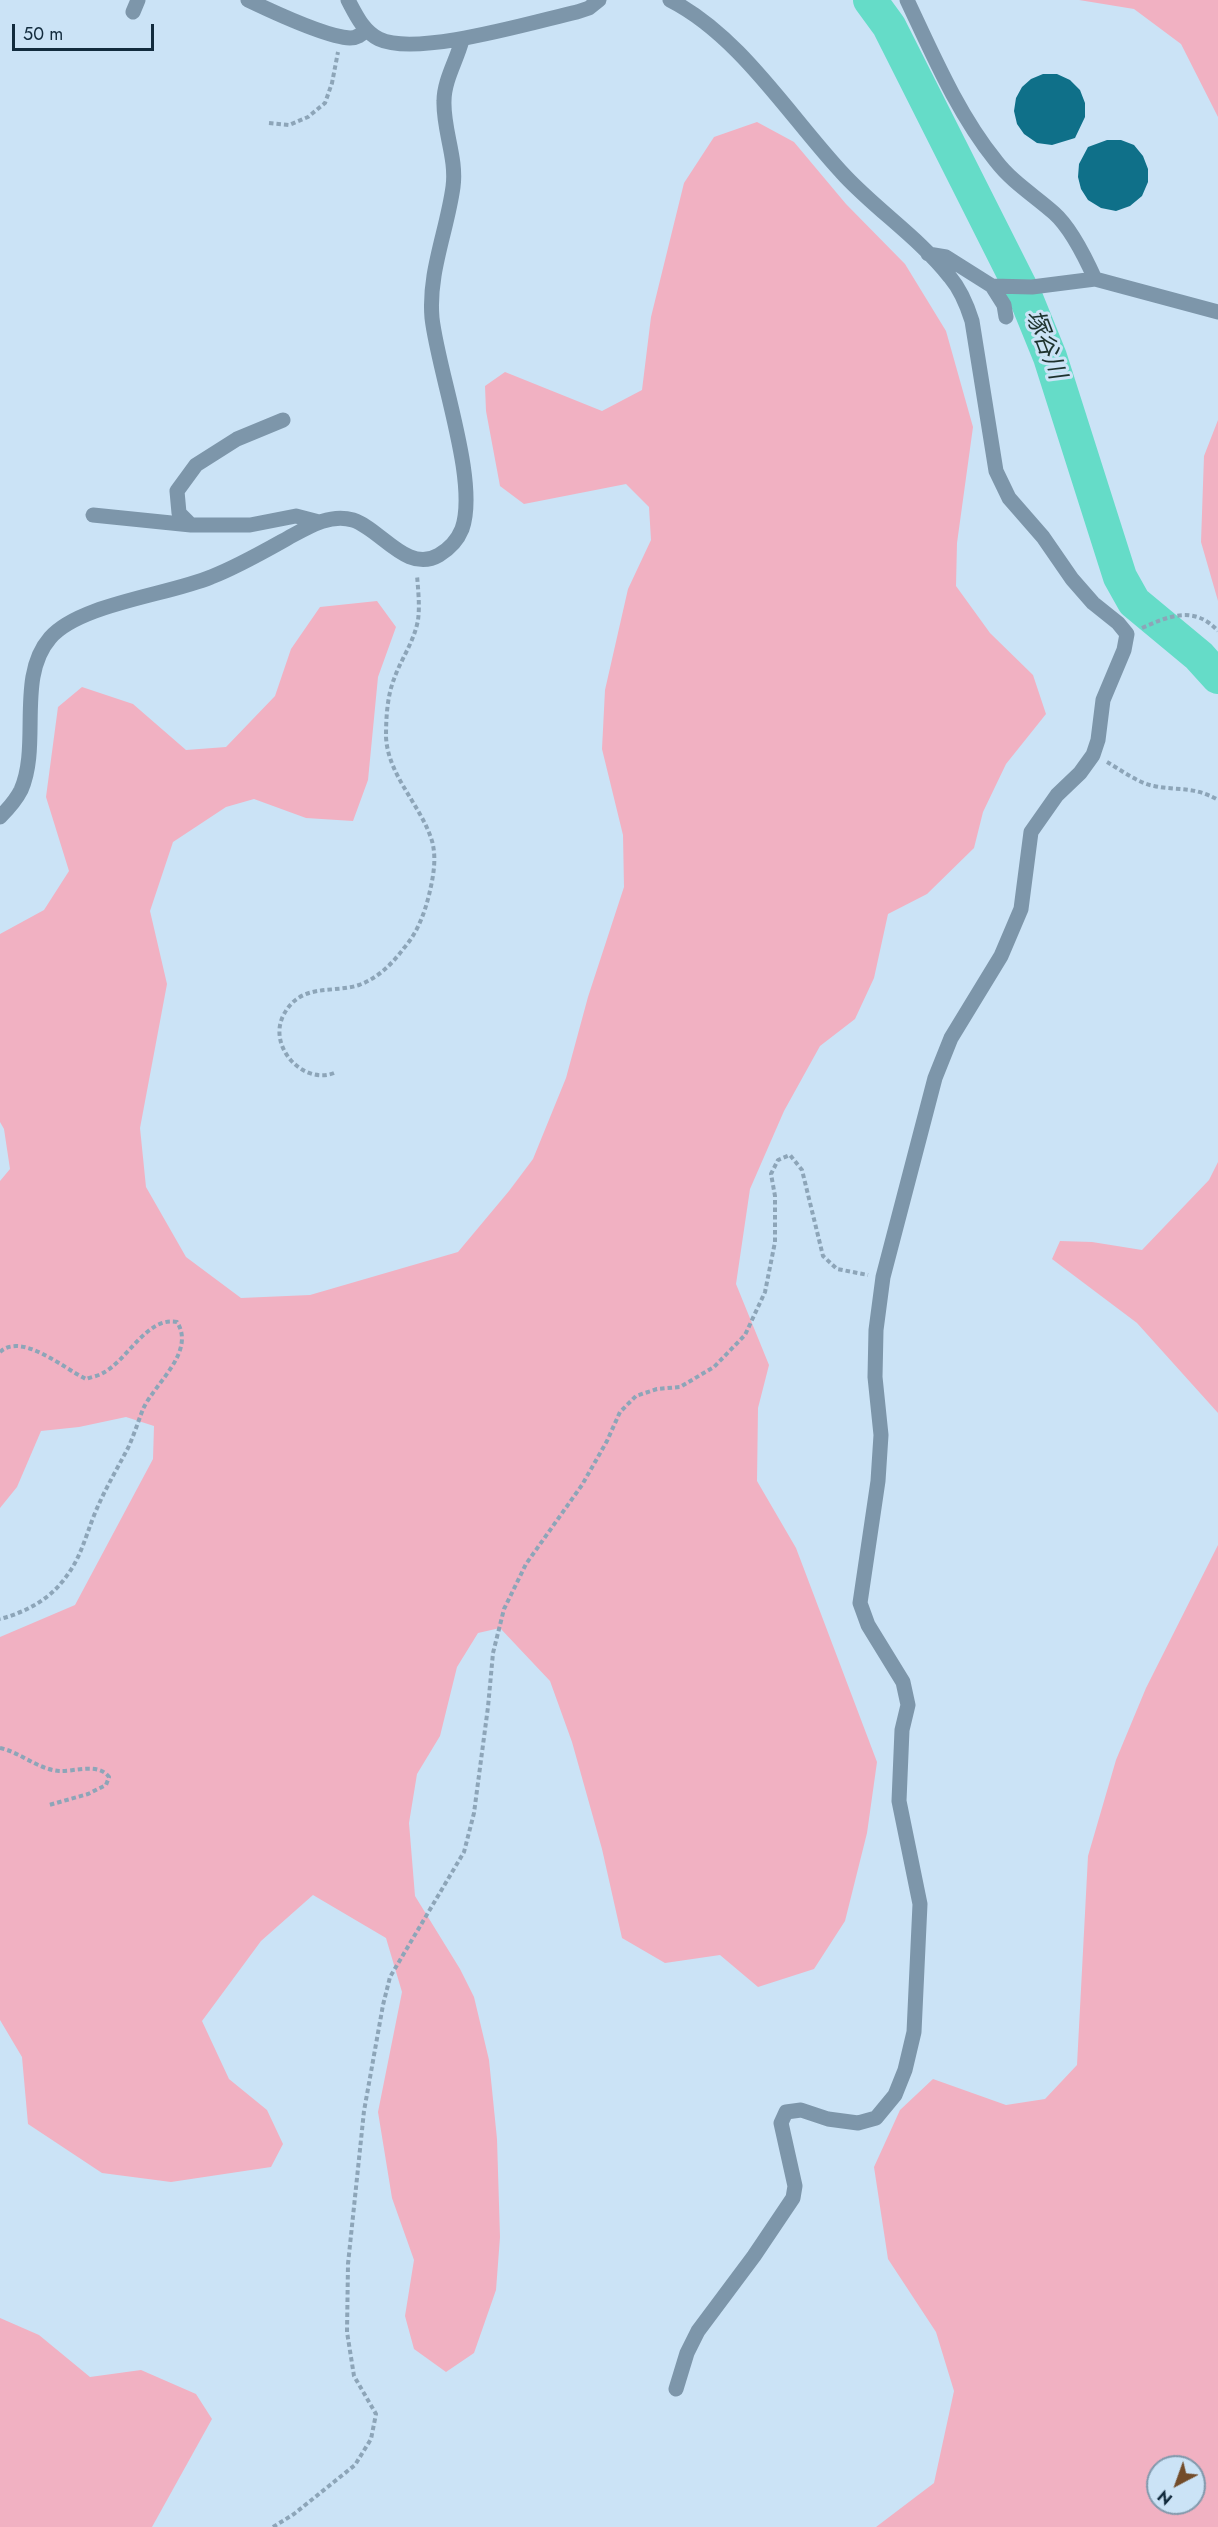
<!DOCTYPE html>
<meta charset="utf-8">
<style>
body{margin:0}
#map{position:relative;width:1218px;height:2527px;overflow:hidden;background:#cbe3f6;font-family:Jost,sans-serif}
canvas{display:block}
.north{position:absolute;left:1146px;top:2455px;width:60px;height:60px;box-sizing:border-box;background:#cbe3f6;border:2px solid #8199ac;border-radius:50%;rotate:221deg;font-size:16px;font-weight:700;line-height:24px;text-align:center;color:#122b3d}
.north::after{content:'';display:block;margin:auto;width:21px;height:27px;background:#734c2a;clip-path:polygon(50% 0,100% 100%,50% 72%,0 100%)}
.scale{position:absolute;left:12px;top:24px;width:142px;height:27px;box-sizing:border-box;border:3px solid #122b3d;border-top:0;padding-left:8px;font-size:18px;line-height:21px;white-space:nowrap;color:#122b3d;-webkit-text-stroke:4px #cbe3f6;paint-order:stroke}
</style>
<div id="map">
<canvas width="1218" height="2527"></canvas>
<div class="north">N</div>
<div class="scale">50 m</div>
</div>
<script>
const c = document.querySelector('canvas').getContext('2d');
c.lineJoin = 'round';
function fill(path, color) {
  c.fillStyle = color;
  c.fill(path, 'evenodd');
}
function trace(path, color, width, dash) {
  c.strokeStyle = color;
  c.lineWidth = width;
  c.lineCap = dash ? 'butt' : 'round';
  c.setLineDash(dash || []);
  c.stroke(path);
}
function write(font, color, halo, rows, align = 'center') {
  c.font = font + ' Jost,"Noto Sans JP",sans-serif';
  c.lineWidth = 6;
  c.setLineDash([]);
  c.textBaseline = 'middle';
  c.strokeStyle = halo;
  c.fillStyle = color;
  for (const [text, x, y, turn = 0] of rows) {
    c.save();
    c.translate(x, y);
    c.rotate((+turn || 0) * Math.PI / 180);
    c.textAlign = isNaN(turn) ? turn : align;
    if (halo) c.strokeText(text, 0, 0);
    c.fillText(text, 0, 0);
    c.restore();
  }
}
const green = new Path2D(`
 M1079,0H1218V117L1181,44L1134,9Z
 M757,122L794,142L846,204L905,264L946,331L973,427L957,543L956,586L990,633L1033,675L1046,714L1006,764L983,812L974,848L927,894L888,914L874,978L855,1019L820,1046L784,1111L750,1189L736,1284L769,1365L758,1408L757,1481L796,1548L877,1762L867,1833L845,1921L814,1969L758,1987L720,1955L665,1963L622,1938L602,1849L572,1742L550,1681L500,1628L478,1633L457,1667L440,1736L417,1774L409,1823L415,1896L460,1969L474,1997L489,2060L497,2139L500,2237L496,2290L474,2353L446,2372L414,2349L405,2316L414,2260L392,2198L378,2112L402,1992L386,1938L313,1895L261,1941L202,2021L229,2079L267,2110L283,2144L271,2167L171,2182L102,2173L28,2124L22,2057L0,2020V1637L75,1605L153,1459L154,1426L126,1417L79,1427L41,1431L17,1487L0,1508V1181L10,1169L4,1129L0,1122V934L44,910L69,871L46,797L58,707L82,687L133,704L186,750L226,747L275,696L291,649L320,607L377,601L396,627L378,677L368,780L353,821L306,818L254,799L226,807L173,842L150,911L167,984L140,1128L146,1187L186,1257L241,1298L310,1295L458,1252L509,1191L533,1159L566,1078L588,997L624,887L623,835L602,749L605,690L628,589L651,540L649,507L626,484L524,504L500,486L486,411L485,386L505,372L602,411L642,390L651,317L684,183L714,137Z
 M1218,420V601L1201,542L1204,456Z
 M1218,1162V1413L1137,1323L1052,1259L1060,1241L1092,1242L1142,1250L1209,1180Z
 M1218,1545V2527H876L934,2483L954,2391L936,2332L888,2259L874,2167L900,2110L933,2079L1006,2105L1045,2099L1077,2065L1088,1856L1116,1760L1146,1688ZM1158,2467H1194V2503H1158Z
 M0,2318L39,2335L90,2377L141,2370L196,2394L212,2419L152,2527H0Z`);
const river = new Path2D(`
 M870,0L889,26L1026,298L1050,357L1120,577L1134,602L1199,656L1218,677`);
const building = new Path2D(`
 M1043,74H1057L1070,80L1080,90L1085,103V117L1075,138L1052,145L1037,143L1024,134L1017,124L1014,111L1016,98L1022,87L1031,79Z
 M1107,140H1121L1134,145L1143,156L1148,169V182L1142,196L1130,206L1116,211L1101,208L1088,200L1081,189L1078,177L1079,164L1088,147Z`);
const path = new Path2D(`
 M269,123L289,125L308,117L325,103L332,83L338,52
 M1142,628C1169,616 1194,605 1218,631
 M1107,762C1121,770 1138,783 1154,786C1179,791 1194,786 1218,800
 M334,1073C303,1085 268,1047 283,1016C300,982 331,994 359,985C378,978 392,964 404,948C417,933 424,915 429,895C433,878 437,859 432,841C421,805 388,776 386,737C386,719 387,697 394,679C401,659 414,642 418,620C420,605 418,589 417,575
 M0,1352C22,1332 63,1368 86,1379C91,1377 98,1376 103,1373C128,1360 147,1316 177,1322C196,1352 155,1383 143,1409C138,1422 134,1435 128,1448C117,1469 104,1491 95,1513C84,1540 81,1559 62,1582C47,1601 23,1613 0,1619
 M0,1748C20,1752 37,1769 59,1771C74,1772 98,1762 109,1777L106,1785L88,1794L49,1805
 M273,2527L294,2514L355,2465L371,2439L376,2414L354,2376L347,2332L348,2264L364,2111L383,2005L390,1977L464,1852L474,1813L488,1707L493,1653L504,1609L526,1564L582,1485L607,1441L620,1412L636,1396L657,1389L680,1387L714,1367L745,1335L765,1292L775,1242V1196L771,1174L778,1160L790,1155L802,1170L823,1256L837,1269L868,1275`);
const street = new Path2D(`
 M248,0C271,11 326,37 350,38C357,38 361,35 366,30
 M348,0C356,15 363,31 379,39C417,57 533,22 577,12L589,8L599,0
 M670,0C741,36 791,119 845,176C878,211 920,239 950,277C961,290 967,305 972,321L996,471L1009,498L1043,537L1072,579L1093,603L1118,623L1127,634L1124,650L1103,700L1098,740L1093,755L1080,773L1057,795L1031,832L1021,909L1001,956L951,1038L935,1078L883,1277L876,1330L875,1377L881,1435L878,1481L860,1603L868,1625L903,1682L908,1705L902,1730L899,1801L920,1904L914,2032L905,2070L895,2095L876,2118L858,2123L828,2119L801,2110L786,2112L781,2123L795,2186L793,2198L754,2256L698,2331L687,2353L676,2389
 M907,0C933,55 958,114 996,161C1012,182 1035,196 1054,213C1071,228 1086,259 1095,279L1218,312
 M133,12L138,0
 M928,254L946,257L992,286L1032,287L1095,279
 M992,286L1004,305L1006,317
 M93,515L191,525H250L296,516L319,522
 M191,525L179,513L177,491L196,465L237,439L283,420
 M0,817C8,809 16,800 21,790C41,745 16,677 50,638C79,604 168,595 211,577C237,567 263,552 288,538C308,527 330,513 353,520C381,529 407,574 439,555C449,549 458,539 462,529C479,482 438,372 432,318C428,273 447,231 453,187C457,158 443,130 444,101C444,80 457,60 462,40`);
const waterNames = [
 ["塚谷川",1044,345,69]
];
fill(green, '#f1b1c2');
trace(river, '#65dcc8', 34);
fill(building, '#0f7089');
trace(path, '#8da5b8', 4, [4.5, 3]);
trace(street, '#7d96aa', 15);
write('italic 24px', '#1d322e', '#cbe3f6', waterNames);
</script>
